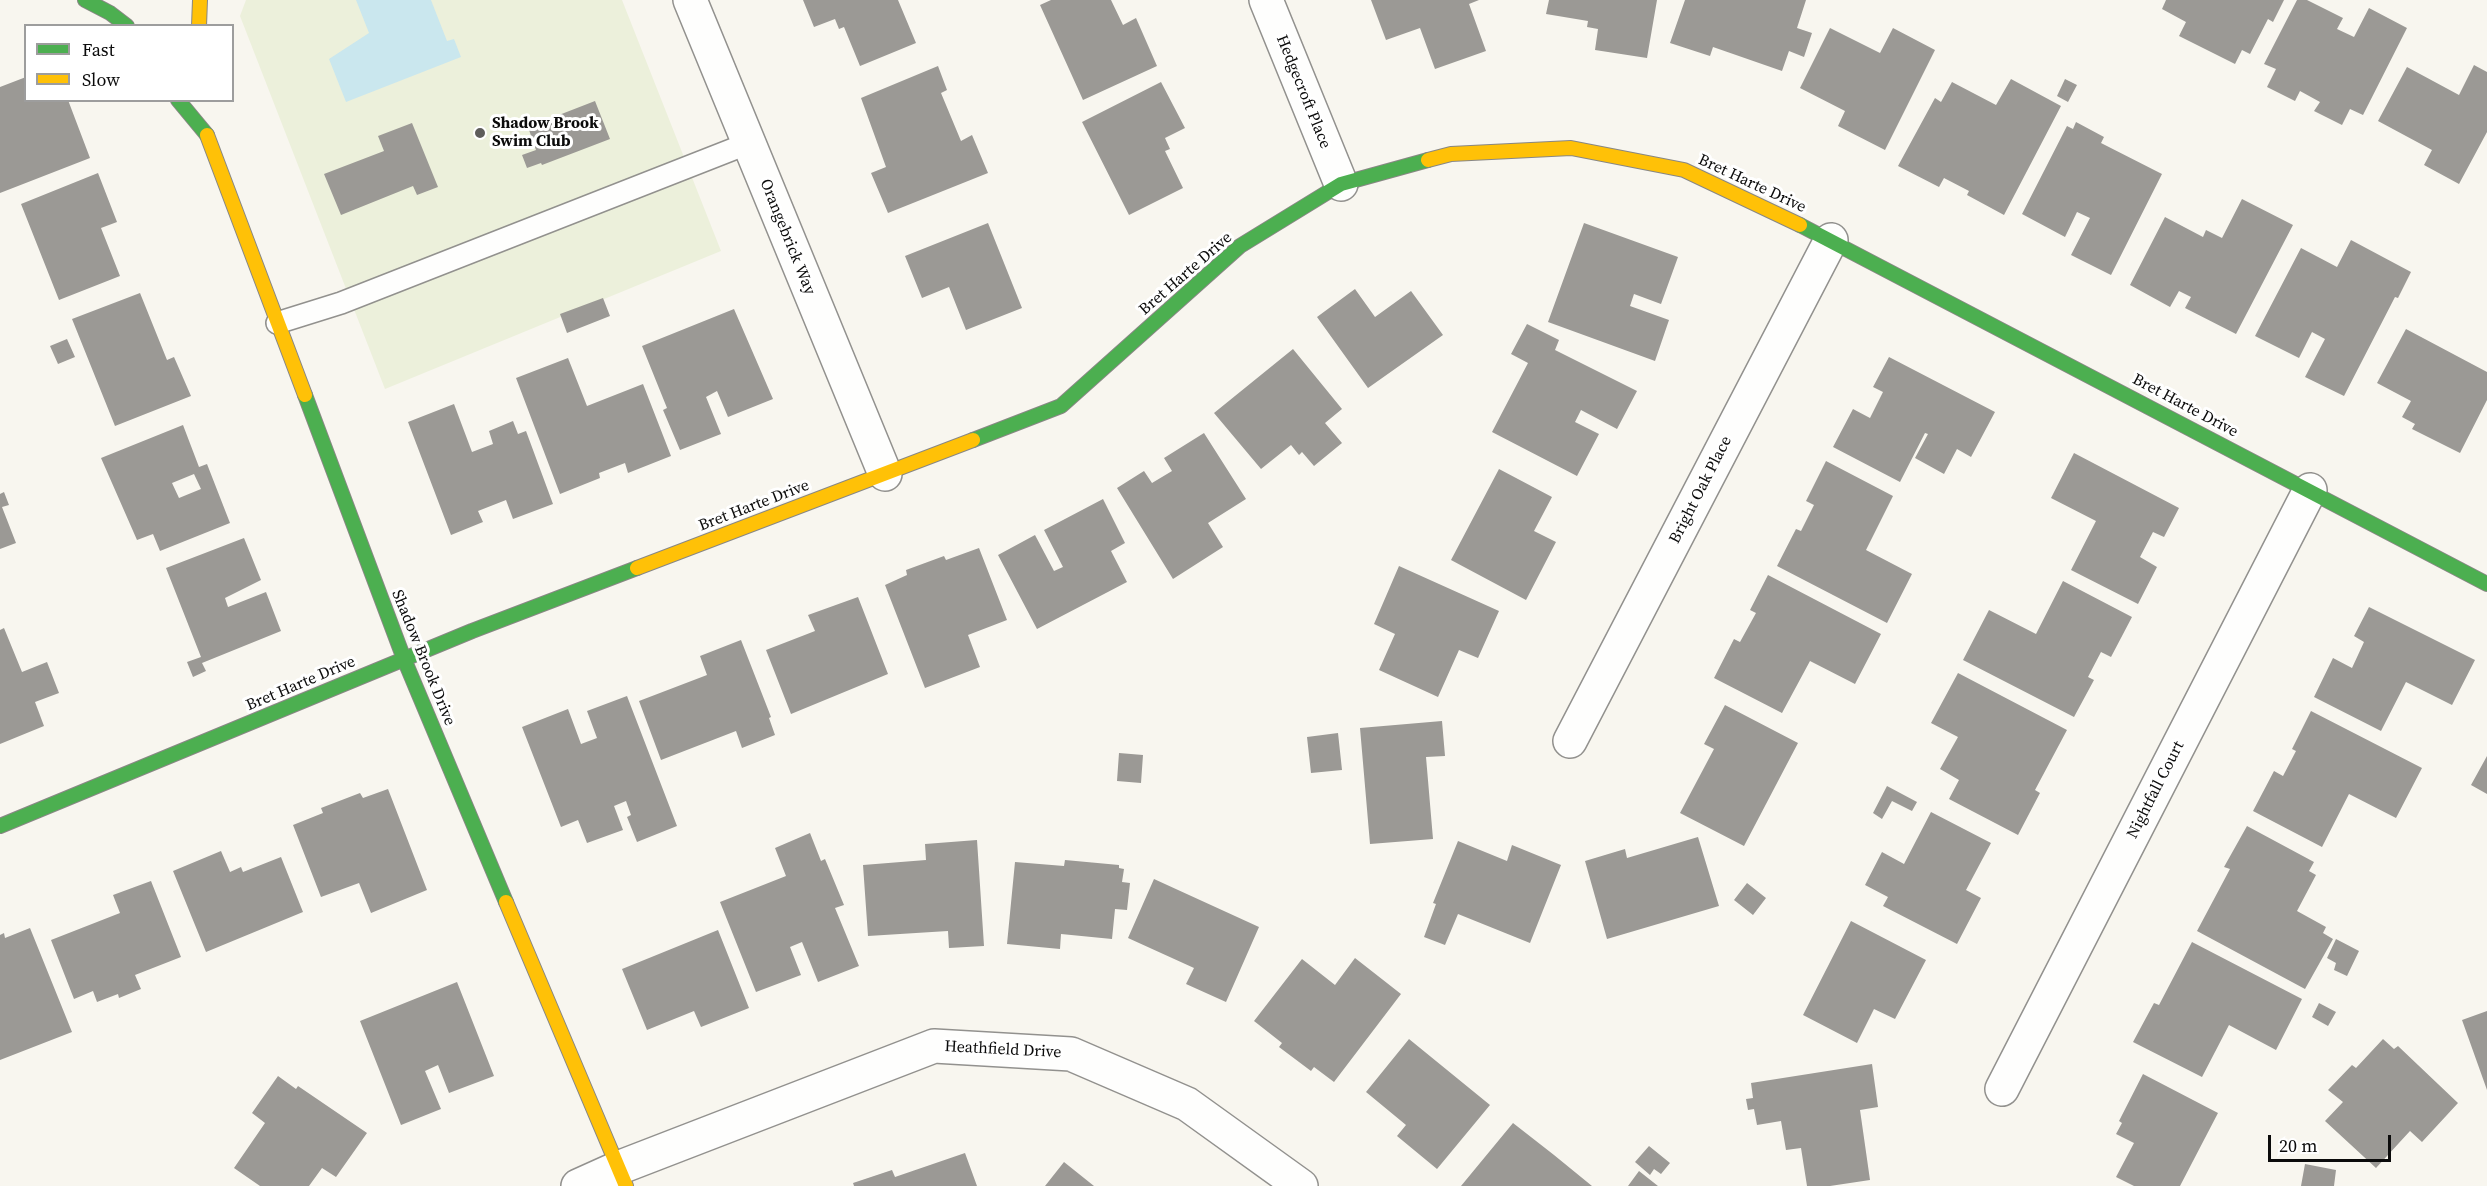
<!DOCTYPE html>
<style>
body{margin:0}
#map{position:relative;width:2487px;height:1186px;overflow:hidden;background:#f8f6ef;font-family:"Source Serif 4",serif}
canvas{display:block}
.legend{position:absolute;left:24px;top:24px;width:210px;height:78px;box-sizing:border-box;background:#fff;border:2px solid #9d9d9d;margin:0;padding:8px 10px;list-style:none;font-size:18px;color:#0b0b0b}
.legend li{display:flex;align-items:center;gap:12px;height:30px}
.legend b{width:30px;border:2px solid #9d9d9d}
.scale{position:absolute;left:2268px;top:1135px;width:123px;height:27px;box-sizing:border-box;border:3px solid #0b0b0b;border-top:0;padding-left:8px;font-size:18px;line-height:21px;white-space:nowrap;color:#0b0b0b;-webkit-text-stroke:4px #fff;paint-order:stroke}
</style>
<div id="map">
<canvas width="2487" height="1186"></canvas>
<ul class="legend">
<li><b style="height:8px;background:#4caf50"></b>Fast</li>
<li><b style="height:8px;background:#ffc107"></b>Slow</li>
</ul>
<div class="scale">20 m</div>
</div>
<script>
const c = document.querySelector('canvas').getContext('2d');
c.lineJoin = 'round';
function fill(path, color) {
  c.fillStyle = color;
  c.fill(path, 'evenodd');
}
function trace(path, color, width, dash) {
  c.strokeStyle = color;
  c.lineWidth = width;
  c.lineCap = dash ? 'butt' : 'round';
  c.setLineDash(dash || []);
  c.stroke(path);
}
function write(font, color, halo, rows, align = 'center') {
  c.font = font + ' "Source Serif 4",serif';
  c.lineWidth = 6;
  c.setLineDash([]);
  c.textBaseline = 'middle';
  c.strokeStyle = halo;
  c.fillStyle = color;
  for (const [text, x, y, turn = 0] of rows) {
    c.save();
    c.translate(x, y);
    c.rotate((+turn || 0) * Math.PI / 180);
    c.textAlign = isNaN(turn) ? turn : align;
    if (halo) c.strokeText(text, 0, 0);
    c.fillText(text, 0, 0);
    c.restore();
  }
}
const pitch = new Path2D(`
 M246,0H622L721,251L385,389L240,16Z`);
const water = new Path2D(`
 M356,0H431L447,41L454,39L461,57L346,102L329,59L369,33Z`);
const building = new Path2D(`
 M803,0H898L916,43L860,66L844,27L839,29L835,19L814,27Z
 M1051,0H1111L1123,25L1136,18L1157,66L1083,100L1040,5Z
 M1371,0H1479L1469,4L1486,51L1435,69L1420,28L1386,40Z
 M1549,0H1657L1647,58L1595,50L1598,29L1587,27L1588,21L1546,14Z
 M1685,0H1806L1797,28L1812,33L1804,57L1789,51L1782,71L1713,47L1710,56L1670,43Z
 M2166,0H2284L2273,22L2268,19L2250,54L2242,50L2235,64L2179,36L2186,22L2162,9Z
 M2297,0H2307L2343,18L2337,29L2354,37L2369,8L2407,28L2363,115L2350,109L2342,125L2314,111L2320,102L2300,91L2295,101L2267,87L2276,69L2264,64Z
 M1830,28L1880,53L1893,28L1935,50L1885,150L1838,126L1845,111L1800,88Z
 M2474,65L2487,72V132L2459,184L2424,165L2432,150L2378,121L2407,67L2459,95Z
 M938,66L947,90L941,93L961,141L972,135L988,173L888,213L871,173L886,167L861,98Z
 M26,77V100H68L90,158L0,193V87Z
 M2011,79L2061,106L2004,215L1967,195L1969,191L1944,178L1939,187L1898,166L1935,98L1941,102L1952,82L1996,105Z
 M2065,79L2077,85L2068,102L2057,96Z
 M1161,82L1185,128L1165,138L1170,149L1165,151L1183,188L1129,215L1082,122Z
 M595,101L610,139L542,165L541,163L527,168L522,155L536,150L528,127Z
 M2076,122L2104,137L2101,143L2162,174L2111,275L2071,255L2090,218L2077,212L2065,237L2022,214L2067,126L2073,129Z
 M412,123L438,187L417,195L413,186L341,215L324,174L384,151L378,136Z
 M98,173L117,222L101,228L120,276L59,300L21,204Z
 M2242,199L2293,225L2236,334L2185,308L2191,297L2179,291L2170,307L2130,285L2165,217L2203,237L2206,230L2222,238Z
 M988,223L1022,308L966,330L949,287L922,298L905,256Z
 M1584,223L1678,257L1661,304L1634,294L1630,306L1669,320L1655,361L1548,322Z
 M2351,240L2411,272L2398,298L2395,297L2344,396L2305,377L2325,339L2312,332L2299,358L2255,336L2301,248L2337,267Z
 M1355,289L1375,317L1411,291L1443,335L1368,388L1317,317Z
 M140,293L167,360L174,357L191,396L115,426L72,319Z
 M603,298L610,316L567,333L560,314Z
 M734,309L773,399L728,417L717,391L706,397L721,434L680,450L663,410L667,408L642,346Z
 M1527,324L1559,340L1555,350L1637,391L1617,429L1581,410L1575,422L1599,434L1577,476L1492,432L1528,363L1511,354Z
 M2406,329L2487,372V400L2460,453L2412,429L2415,424L2402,417L2411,401L2377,383Z
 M67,339L75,357L58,364L50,346Z
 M1293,349L1342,409L1325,423L1342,443L1314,466L1302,452L1299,455L1291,445L1261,469L1214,413Z
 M1889,357L1995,412L1971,457L1957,449L1944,474L1915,458L1928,434L1925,433L1900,482L1833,447L1853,409L1870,418L1883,392L1873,387Z
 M568,358L587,406L643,384L671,456L628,473L625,463L599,473L600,478L560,494L516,378Z
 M454,404L472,452L493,444L489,431L513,421L518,434L526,431L553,504L513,519L506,500L478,511L483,522L451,535L408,422Z
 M183,425L199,467L207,464L230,523L160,551L153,534L137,540L101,458ZM194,474L201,489L179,498L172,483Z
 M1204,433L1246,499L1208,523L1223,547L1173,579L1117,488L1144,471L1152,483L1172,471L1164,458Z
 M2074,453L2179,508L2164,537L2153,532L2140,557L2157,567L2138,604L2071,570L2096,521L2051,498Z
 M1826,461L1893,496L1866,550L1912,574L1887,623L1777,566L1796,529L1801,531L1814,505L1806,501Z
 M1499,469L1552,497L1534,531L1556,542L1526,600L1451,560Z
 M4,492L9,505L2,507L16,543L0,549V494Z
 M1103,499L1125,543L1111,551L1127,582L1037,629L998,555L1035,535L1054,571L1063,567L1044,530Z
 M244,538L261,580L225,598L228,607L266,592L281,631L202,663L206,671L193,677L187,662L201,657L166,568Z
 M979,548L1007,620L968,635L980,667L925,688L885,585L907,575L906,570L944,556L946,560Z
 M1399,566L1499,611L1478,658L1459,650L1438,697L1379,670L1395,634L1374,624Z
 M1768,575L1881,634L1855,684L1810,661L1782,713L1714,678L1734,639L1740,642L1756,613L1750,610Z
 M2063,581L2132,617L2111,657L2101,652L2088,677L2094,680L2074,717L1963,660L1989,610L2036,634Z
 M858,597L888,674L791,714L766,650L815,631L808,615Z
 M2369,607L2475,660L2452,705L2406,682L2381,731L2314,697L2333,658L2352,668L2364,642L2354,636Z
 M4,628L22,672L47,662L59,693L35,702L44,726L0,744V630Z
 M741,640L771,717L769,718L775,735L742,748L736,731L661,760L639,701L707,675L700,656Z
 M1958,673L2067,730L2035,790L2040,793L2018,835L1949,799L1959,780L1940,769L1958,737L1931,723Z
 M627,696L677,826L637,842L627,817L631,815L626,801L614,806L623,830L587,843L578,820L561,827L522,727L568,709L581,744L597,738L587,711Z
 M1725,705L1798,743L1744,846L1680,813L1714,749L1704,744Z
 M2311,711L2422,768L2396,818L2349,794L2322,847L2253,811L2274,771L2283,776L2296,751L2292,749Z
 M1442,721L1445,756L1426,757L1433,839L1370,844L1360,728Z
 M1338,733L1342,770L1311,773L1307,737Z
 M1119,753L1143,755L1141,783L1117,781Z
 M2487,756V794L2471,785Z
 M1887,786L1917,802L1912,811L1892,801L1882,819L1873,813Z
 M388,789L427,890L371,913L359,883L321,897L293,825L323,813L321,808L360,793L363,798Z
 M1931,812L1991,843L1966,890L1981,898L1957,944L1883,906L1888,897L1865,885L1882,852L1904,864Z
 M2247,826L2314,862L2309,871L2316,875L2297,911L2326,927L2323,933L2333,939L2305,989L2197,931L2230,869L2224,867Z
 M810,833L821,861L825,859L844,905L835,908L859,966L818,982L802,942L790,947L801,975L756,992L720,902L786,876L775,848Z
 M1698,837L1719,906L1607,939L1585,861L1625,849L1627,858Z
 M977,840L984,946L949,948L948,931L868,936L863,865L926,860L925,844Z
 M1458,841L1507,861L1512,845L1561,865L1530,943L1458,914L1445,945L1424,937L1436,904L1433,903Z
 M221,851L230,872L241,867L243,872L281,857L303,912L206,952L173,871Z
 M1065,860L1119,865V868L1124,869L1122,882L1130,883L1127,910L1115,909L1112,939L1061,934L1060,949L1007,944L1015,862L1064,866Z
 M1154,879L1259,927L1226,1002L1186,984L1194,968L1128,938Z
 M151,881L181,957L135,975L141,989L119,998L118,994L97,1002L93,991L74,999L51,940L120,913L113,895Z
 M1747,883L1766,898L1753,915L1734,900Z
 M1851,921L1926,960L1895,1019L1874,1009L1857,1043L1803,1015Z
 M30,928L72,1032L0,1060V935L4,933L5,938Z
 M718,930L749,1008L701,1027L694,1011L647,1030L622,969Z
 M2336,939L2359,951L2347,976L2334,970L2336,963L2327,958Z
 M2192,942L2302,999L2276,1050L2229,1025L2202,1077L2133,1042L2154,1003L2159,1005Z
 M1355,958L1401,994L1334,1082L1314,1067L1311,1071L1279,1047L1282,1043L1254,1021L1302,959L1335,985Z
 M457,982L494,1076L449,1093L438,1065L425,1071L441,1109L401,1125L360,1021Z
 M2319,1003L2336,1012L2328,1026L2312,1017Z
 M2487,1011V1090L2462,1020Z
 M1409,1039L1490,1105L1437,1169L1397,1136L1406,1125L1366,1092Z
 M2383,1039L2394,1049L2398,1046L2458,1103L2422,1142L2410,1131L2376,1168L2325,1121L2343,1102L2328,1090L2352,1065L2356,1068Z
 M1872,1064L1878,1107L1860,1110L1870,1180L1830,1186H1807L1801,1148L1786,1150L1781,1121L1757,1125L1754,1109L1748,1110L1746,1099L1753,1098L1751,1083Z
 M2143,1074L2218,1113L2180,1186H2134L2116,1177L2134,1143L2116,1134L2122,1123L2119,1121Z
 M278,1076L296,1089L298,1086L367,1133L336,1177L322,1168L309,1186H260L234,1168L265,1123L252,1113Z
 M1513,1123L1554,1155L1592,1186H1461Z
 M1649,1146L1670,1163L1661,1174L1654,1169L1650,1175L1635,1162Z
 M965,1153L977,1186H854L853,1183L892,1170L895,1177Z
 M1064,1162L1094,1186H1045Z
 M2305,1164L2336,1170L2334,1186H2301Z
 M1639,1171L1658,1186H1628Z`);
const lane = new Path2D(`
 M277,323L341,303L749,143`);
const street = new Path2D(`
 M690,0L885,474
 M1266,0L1341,184
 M1570,741L1831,240
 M2002,1089L2310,490
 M578,1186L618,1168L934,1046L1071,1054L1187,1104L1301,1186`);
const fast = new Path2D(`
 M85,0L110,13L127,26
 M178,100L207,135
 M1800,225L2487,584
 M305,395L404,659L506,902
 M973,440L1061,406L1240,246L1341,184L1428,160
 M0,826L472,631L637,568`);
const slow = new Path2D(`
 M199,26L200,0
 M207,135L305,395
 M1428,160L1451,154L1571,148L1684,170L1800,225
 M637,568L973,440
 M506,902L626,1186`);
const markers = [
 [480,133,6,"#5e5d5b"]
];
const streetNames = [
 ["Hedgecroft Place",1303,92,68],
 ["Bret Harte Drive",1752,184,25],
 ["Orangebrick Way",787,237,68],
 ["Bret Harte Drive",1186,274,-41],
 ["Bret Harte Drive",2185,406,28],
 ["Bright Oak Place",1701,490,-63],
 ["Bret Harte Drive",754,506,-21],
 ["Shadow Brook Drive",423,658,68],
 ["Bret Harte Drive",301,684,-23],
 ["Nightfall Court",2156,790,-63],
 ["Heathfield Drive",1003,1050,3]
];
const poiNames = [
 ["Shadow Brook",492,124],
 ["Swim Club",492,142]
];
fill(pitch, '#ecf0db');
fill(water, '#cae7ee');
fill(building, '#9b9995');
trace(lane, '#92918e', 24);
trace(street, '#92918e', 36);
trace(fast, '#888784', 16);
trace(slow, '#888784', 16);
trace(lane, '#fefefd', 21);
trace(street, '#fefefd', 33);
trace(fast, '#4caf50', 14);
trace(slow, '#ffc107', 14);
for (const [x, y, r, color] of markers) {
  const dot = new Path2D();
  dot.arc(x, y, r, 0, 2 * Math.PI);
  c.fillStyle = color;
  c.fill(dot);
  trace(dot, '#fff', 2);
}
write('16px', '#0b0b0b', '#fff', streetNames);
write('bold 16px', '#0b0b0b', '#fff', poiNames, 'left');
</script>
